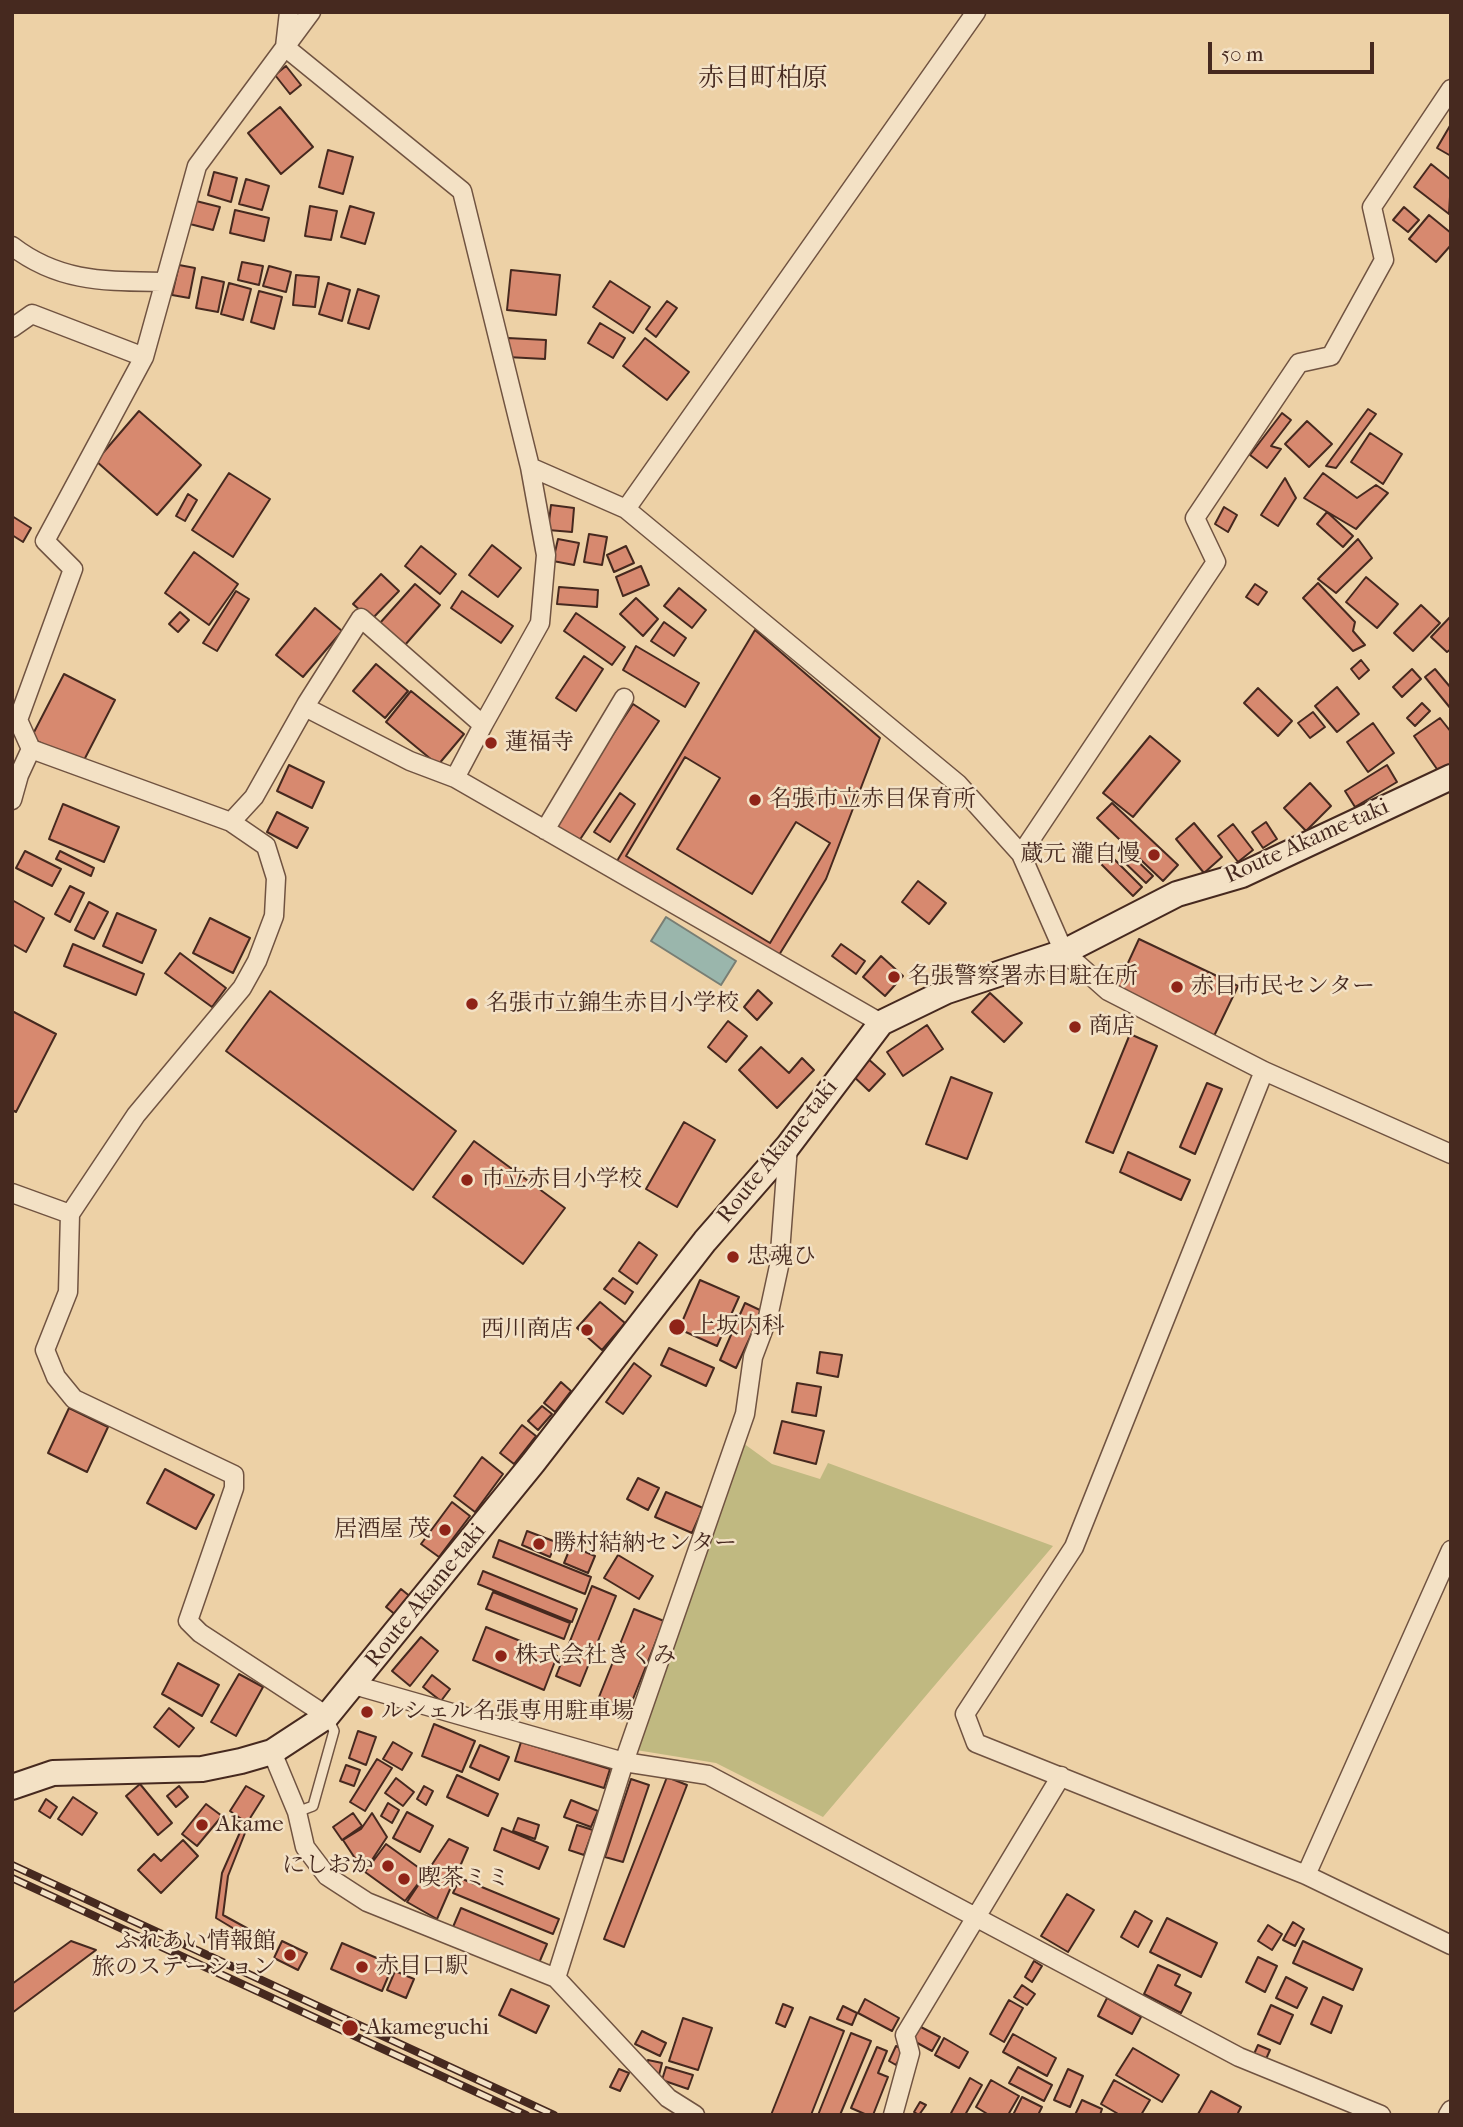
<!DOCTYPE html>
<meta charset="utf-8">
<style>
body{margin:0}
#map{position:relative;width:1463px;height:2127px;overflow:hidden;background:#edd1a6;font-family:"IM FELL French Canon",serif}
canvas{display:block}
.frame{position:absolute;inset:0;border:14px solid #46291f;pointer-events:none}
.scale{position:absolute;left:1208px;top:42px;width:166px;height:32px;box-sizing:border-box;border:4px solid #46291f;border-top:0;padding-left:9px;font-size:21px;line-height:24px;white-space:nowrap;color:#46291f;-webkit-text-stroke:5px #f3e1c5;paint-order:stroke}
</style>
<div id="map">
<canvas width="1463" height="2127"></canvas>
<div class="frame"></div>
<div class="scale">50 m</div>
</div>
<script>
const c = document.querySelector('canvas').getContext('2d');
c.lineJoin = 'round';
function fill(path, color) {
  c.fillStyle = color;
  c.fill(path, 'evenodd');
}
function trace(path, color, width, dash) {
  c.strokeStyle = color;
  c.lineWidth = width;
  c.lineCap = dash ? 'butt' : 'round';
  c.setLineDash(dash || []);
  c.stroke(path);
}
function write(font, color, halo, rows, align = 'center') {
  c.font = font + ' "IM FELL French Canon","Noto Serif JP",serif';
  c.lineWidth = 5;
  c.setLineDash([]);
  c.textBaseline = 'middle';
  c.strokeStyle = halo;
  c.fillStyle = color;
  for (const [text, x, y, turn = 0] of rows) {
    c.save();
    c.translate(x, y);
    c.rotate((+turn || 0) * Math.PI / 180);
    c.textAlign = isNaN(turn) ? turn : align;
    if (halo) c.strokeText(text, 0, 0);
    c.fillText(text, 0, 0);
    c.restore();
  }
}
const green = new Path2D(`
 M743,1443L772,1464L820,1479L828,1463L1053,1546L823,1817L716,1763L636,1750Z`);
const water = new Path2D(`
 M666,917L736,961L721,985L651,941Z`);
const building = new Path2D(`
 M286,66L301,85L290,94L275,75Z
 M280,107L313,147L281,174L248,133Z
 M1451,124V156L1437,148Z
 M328,150L353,157L343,194L319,187Z
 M1431,164L1451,180L1449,214L1414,187Z
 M214,172L237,178L231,202L208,195Z
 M246,179L269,186L262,210L239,204Z
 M196,201L220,207L213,230L190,224Z
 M310,206L337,211L331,240L305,236Z
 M350,206L374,213L365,244L341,237Z
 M1404,207L1419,220L1408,232L1393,220Z
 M235,210L269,218L264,241L230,233Z
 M1429,215L1451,233V245L1436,262L1409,239Z
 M242,262L263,266L259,285L238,280Z
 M179,265L195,268L189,298L172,295Z
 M269,266L291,272L286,292L263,286Z
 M511,270L560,275L556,315L507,310Z
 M296,275L319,277L315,307L293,305Z
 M202,277L224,282L218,312L196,308Z
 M610,281L650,307L633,333L593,307Z
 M229,283L251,289L243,320L221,314Z
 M328,283L350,290L342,321L319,314Z
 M358,289L379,296L369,329L348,323Z
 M259,291L282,297L274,329L251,322Z
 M667,301L677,308L656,337L646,329Z
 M600,323L625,338L613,358L588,343Z
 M508,338L546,340L545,359L507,357Z
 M645,338L689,372L667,400L623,366Z
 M1368,409L1376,414L1336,468L1326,466Z
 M139,411L201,465L157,515L96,461Z
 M1282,413L1291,420L1271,446L1281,449L1267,468L1250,455Z
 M1307,421L1332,444L1309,467L1285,444Z
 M1370,433L1402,454L1383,484L1351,462Z
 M229,473L270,499L233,557L192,530Z
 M1323,473L1357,498L1376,485L1388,493L1356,529L1304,498Z
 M1285,478L1296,498L1278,526L1261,515Z
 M188,494L197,500L185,521L176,516Z
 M551,505L574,508L572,532L548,530Z
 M1224,507L1237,515L1228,532L1215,524Z
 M1327,512L1353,536L1343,547L1317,524Z
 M12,516L31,528L23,542L12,535Z
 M589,534L607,537L602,565L584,562Z
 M558,539L579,543L574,565L553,561Z
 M1358,539L1372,558L1336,593L1318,579Z
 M492,545L521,568L498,597L469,575Z
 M421,546L456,574L440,594L405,566Z
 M626,546L634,563L614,572L607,555Z
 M194,552L238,584L209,625L165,593Z
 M641,566L649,585L623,596L616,577Z
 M381,574L399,591L371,620L353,604Z
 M1366,577L1398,604L1377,628L1346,602Z
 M1318,583L1355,622L1353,631L1365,645L1353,651L1303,598Z
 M415,584L440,605L405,645L380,623Z
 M1255,584L1267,592L1258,605L1246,597Z
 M559,587L598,590L597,607L557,604Z
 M679,588L706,610L692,628L664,606Z
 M236,591L249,599L217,651L203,643Z
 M462,591L513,626L501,643L451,608Z
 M636,598L658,619L643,636L620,614Z
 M1421,605L1440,623L1413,651L1394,633Z
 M315,608L342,631L303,677L276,655Z
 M180,612L189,620L178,632L169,624Z
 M576,613L625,647L612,665L564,631Z
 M1451,616V649L1447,652L1431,637Z
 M664,622L686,638L674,656L651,641Z
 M755,630L880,738L826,879L779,955L617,861Z
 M636,646L699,683L685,707L623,670Z
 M584,656L603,669L576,711L556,698Z
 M1361,660L1369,670L1359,679L1351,669Z
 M376,664L408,691L385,718L353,691Z
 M1412,669L1421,679L1402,697L1393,687Z
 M1435,669L1451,688V709L1425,677Z
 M64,674L115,700L82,764L31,738Z
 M1337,687L1359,714L1337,732L1315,706Z
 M1258,688L1292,721L1278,736L1244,703Z
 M411,691L464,734L438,765L386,722Z
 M1422,703L1430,711L1415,726L1407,718Z
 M633,704L659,721L579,841L554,824Z
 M1313,712L1325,727L1310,738L1298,723Z
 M1440,718L1451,732V764L1439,772L1414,736Z
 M1373,723L1394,753L1368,772L1347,742Z
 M1150,736L1180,761L1133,817L1103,793Z
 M685,757L720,778L677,849L752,894L796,822L830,843L770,943L626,856Z
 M289,765L324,782L312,808L277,791Z
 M1387,765L1397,782L1355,807L1345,791Z
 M1310,783L1331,806L1306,831L1284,808Z
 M620,793L635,804L610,842L594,832Z
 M1112,803L1178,865L1163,881L1097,818Z
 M63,804L119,827L104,862L49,839Z
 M277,812L308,828L297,848L267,832Z
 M1266,822L1277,839L1263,848L1252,832Z
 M1194,823L1222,857L1204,873L1176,839Z
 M1233,824L1253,850L1238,862L1218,836Z
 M25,851L61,869L52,886L16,868Z
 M60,851L94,868L91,876L56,859Z
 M1127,851L1153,876L1146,883L1120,858Z
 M1109,854L1142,887L1133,896L1100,863Z
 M918,881L946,903L929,924L902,902Z
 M70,886L84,893L70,922L55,914Z
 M12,900L44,918L26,952L12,944Z
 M89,902L108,912L94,939L75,930Z
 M117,913L156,930L142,963L103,946Z
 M210,918L250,938L233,973L193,953Z
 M1139,939L1238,986L1214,1036L1116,989Z
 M73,944L144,974L136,995L64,966Z
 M841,944L865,961L856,974L832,956Z
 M180,953L226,988L212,1007L165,973Z
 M881,956L903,976L885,996L863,977Z
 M758,990L772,1003L757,1020L744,1007Z
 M270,991L456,1131L413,1190L226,1051Z
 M990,993L1022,1023L1004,1042L972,1012Z
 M12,1011L56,1034L16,1112L12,1110Z
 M728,1021L747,1036L726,1062L708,1047Z
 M927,1025L943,1049L903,1076L887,1052Z
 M1130,1034L1157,1046L1113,1153L1086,1142Z
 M761,1047L789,1073L802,1058L814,1070L777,1108L739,1070Z
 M866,1057L885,1074L869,1091L851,1074Z
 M951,1077L992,1093L967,1159L926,1144Z
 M1207,1083L1222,1089L1195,1154L1180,1147Z
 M684,1122L715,1140L677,1207L646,1189Z
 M474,1141L565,1208L523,1264L433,1197Z
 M1128,1152L1190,1180L1181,1200L1120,1172Z
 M639,1242L657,1255L637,1284L619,1271Z
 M613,1278L633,1292L625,1304L604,1289Z
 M700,1280L739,1297L717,1346L679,1329Z
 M600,1302L625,1323L602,1350L577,1328Z
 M745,1303L762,1311L736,1368L720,1360Z
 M669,1348L714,1368L706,1386L661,1365Z
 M820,1352L842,1355L838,1377L817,1373Z
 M634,1363L651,1376L623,1414L606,1402Z
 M561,1382L571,1391L555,1412L544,1403Z
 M797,1383L821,1387L816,1416L792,1412Z
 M542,1406L552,1414L538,1430L528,1421Z
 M69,1408L108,1427L87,1472L48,1453Z
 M782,1421L824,1431L816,1464L774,1453Z
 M522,1425L536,1436L514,1464L500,1453Z
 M482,1457L503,1474L475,1512L454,1496Z
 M165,1469L214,1495L196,1529L147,1503Z
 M638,1478L659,1488L648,1510L627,1499Z
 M666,1492L703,1508L692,1533L655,1517Z
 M452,1502L470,1516L439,1557L421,1544Z
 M527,1531L556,1542L550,1557L522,1545Z
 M499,1540L591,1577L585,1594L493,1557Z
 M571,1546L595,1556L588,1573L564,1563Z
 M618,1555L653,1576L639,1599L604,1578Z
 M483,1571L577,1609L572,1622L478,1584Z
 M592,1586L616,1596L580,1686L556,1676Z
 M401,1589L412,1598L397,1616L386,1607Z
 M493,1592L570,1623L564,1639L486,1609Z
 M634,1609L664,1621L629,1709L599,1697Z
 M486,1627L557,1656L544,1690L473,1660Z
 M421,1637L438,1651L410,1686L392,1671Z
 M178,1663L219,1685L202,1716L162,1694Z
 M239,1674L263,1687L236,1736L211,1722Z
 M432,1675L450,1689L441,1701L423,1687Z
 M169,1708L194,1728L179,1747L154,1727Z
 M434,1724L475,1741L462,1772L422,1756Z
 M358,1731L376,1737L366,1765L349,1758Z
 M393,1742L412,1753L402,1770L383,1759Z
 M521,1742L610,1769L604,1788L515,1761Z
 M480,1745L509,1757L499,1780L470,1767Z
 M377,1759L392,1768L365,1811L350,1802Z
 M346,1765L360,1770L354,1786L340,1781Z
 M457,1775L498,1794L488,1816L447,1797Z
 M667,1777L687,1785L624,1947L604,1939Z
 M396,1778L414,1792L403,1806L385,1793Z
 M631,1779L649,1785L623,1862L605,1857Z
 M140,1784L172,1823L158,1835L126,1796Z
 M179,1786L188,1797L176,1807L167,1796Z
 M246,1786L264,1796L247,1823L230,1811Z
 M424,1786L433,1791L426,1805L417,1799Z
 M73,1797L97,1813L82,1835L58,1819Z
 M46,1799L57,1807L50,1818L39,1811Z
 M571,1800L598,1811L591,1827L564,1817Z
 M388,1803L399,1810L392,1823L381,1816Z
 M206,1804L222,1816L197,1846L182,1834Z
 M407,1812L433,1826L420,1852L393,1838Z
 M353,1813L362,1826L342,1840L333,1827Z
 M372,1813L387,1837L364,1872L343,1840L361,1829Z
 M518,1818L539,1825L535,1839L513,1831Z
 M577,1825L593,1830L584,1855L569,1850Z
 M502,1828L548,1847L539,1869L494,1850Z
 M241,1830L245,1833L228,1876L223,1915L254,1932L251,1939L216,1918L222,1873Z
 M449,1839L468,1848L437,1919L407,1902Z
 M183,1840L198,1856L161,1893L138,1870L154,1854L161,1861Z
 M386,1844L426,1873L405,1901L365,1872Z
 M460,1878L559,1919L553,1934L453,1893Z
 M1067,1894L1094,1910L1068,1952L1041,1936Z
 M461,1908L547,1944L539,1963L453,1927Z
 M1135,1911L1152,1921L1138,1947L1121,1937Z
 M1167,1918L1217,1943L1201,1977L1150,1952Z
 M1293,1922L1304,1929L1295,1946L1283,1940Z
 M1268,1925L1282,1934L1272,1950L1258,1941Z
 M71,1941L96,1950L12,2013V1984Z
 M282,1941L307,1953L298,1970L274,1958Z
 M1303,1941L1362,1969L1353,1990L1293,1963Z
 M342,1943L393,1965L382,1991L331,1969Z
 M1258,1957L1277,1966L1265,1992L1246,1982Z
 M1034,1961L1042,1966L1032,1982L1025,1977Z
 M1158,1965L1180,1975L1175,1985L1191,1993L1181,2013L1144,1994Z
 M395,1971L414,1979L406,1998L387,1990Z
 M1286,1977L1307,1988L1297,2008L1276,1998Z
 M1022,1985L1035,1994L1027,2005L1014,1997Z
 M511,1989L549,2006L536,2033L499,2015Z
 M1323,1997L1342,2006L1331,2033L1311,2024Z
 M1107,1998L1141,2017L1132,2034L1098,2016Z
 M865,1999L899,2018L892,2031L858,2013Z
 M1009,2000L1023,2008L1004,2042L990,2034Z
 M783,2004L793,2008L785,2027L776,2023Z
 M1271,2005L1293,2015L1280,2044L1258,2034Z
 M843,2006L857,2013L852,2025L837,2019Z
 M810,2017L844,2031L811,2115H771Z
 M683,2018L712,2028L698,2070L669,2061Z
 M919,2026L940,2037L932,2051L912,2040Z
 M642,2031L666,2043L660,2056L635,2044Z
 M851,2033L871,2041L840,2115H818Z
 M1013,2034L1056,2058L1047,2076L1003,2052Z
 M944,2038L968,2052L959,2068L935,2055Z
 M1258,2045L1270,2050L1266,2059L1254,2054Z
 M896,2046L904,2050L896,2065L889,2061Z
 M877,2047L887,2051L878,2073L888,2077L873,2115H867L851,2108Z
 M1133,2048L1179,2075L1162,2102L1116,2075Z
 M648,2060L662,2063L659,2075L646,2072Z
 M666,2067L693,2075L688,2089L662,2080Z
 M1018,2067L1052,2085L1044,2101L1009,2083Z
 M619,2069L629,2073L620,2091L610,2087Z
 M1068,2069L1083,2076L1070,2107L1054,2100Z
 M970,2078L982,2085L965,2115H950Z
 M991,2080L1019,2096L1008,2115H989L976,2107Z
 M1114,2080L1150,2100L1141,2115H1120L1101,2104Z
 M1211,2091L1241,2107L1237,2115L1198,2114Z
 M1022,2097L1042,2107L1038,2115H1013Z
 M1082,2100L1102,2109L1100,2115H1075Z
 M920,2102L926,2105L919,2115L914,2112Z`);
const lane = new Path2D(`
 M297,1812L313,1806L334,1731L328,1718`);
const street = new Path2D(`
 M289,12L285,47L462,191L530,467L626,509L958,784L1021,854L1064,952L1108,991L1264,1071L1451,1154
 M311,12L197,166L144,357L45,541L73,569L18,720L31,749L231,822L254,797L307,703L361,618L483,725L455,778L881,1023
 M12,246C60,283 107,281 163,282
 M12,328L32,314L144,357
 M626,509L976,12
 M305,707L410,761L455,778
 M483,725L540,623L546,555L530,467
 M12,800L19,775L31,749
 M545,830L624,698
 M1021,854L1216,562L1195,518L1299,363L1331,356L1384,260L1372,207L1451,89
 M1264,1071L1074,1547L965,1714L976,1743L1306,1875L1451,1945
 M12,1193L70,1214L68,1292L45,1350L56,1377L74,1399L234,1475V1488L188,1621L200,1633L327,1716
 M70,1214L136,1115L242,988L257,961L274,916L276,878L266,846L231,822
 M354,1685L624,1762L708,1775L1239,2057L1381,2115
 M272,1752L297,1812L305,1847L327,1876L367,1902L556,1978L668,2098L695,2115
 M1306,1875L1451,1550
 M556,1978L624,1762L745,1414L753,1357L768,1317L779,1266L788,1146
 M893,2115L910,2053L905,2035L1061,1776
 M1448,2115L1451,2110`);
const secondary = new Path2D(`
 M12,1787L53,1773L202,1769L241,1761L272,1752L327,1716L533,1463L705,1241L788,1146L881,1023L947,991L1064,952L1177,894L1242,875L1451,777`);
const rail = new Path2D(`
 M12,1865L554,2115
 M12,1878L526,2115`);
const markers = [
 [491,743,7,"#8f2418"],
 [755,800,7,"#8f2418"],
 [1154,855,7,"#8f2418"],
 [894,977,7,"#8f2418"],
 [1177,987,7,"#8f2418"],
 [472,1004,7,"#8f2418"],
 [1075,1027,7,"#8f2418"],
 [467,1180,7,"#8f2418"],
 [733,1257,7,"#8f2418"],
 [677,1327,9,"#8f2418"],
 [587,1330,7,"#8f2418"],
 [445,1530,7,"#8f2418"],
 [539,1544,7,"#8f2418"],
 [501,1656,7,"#8f2418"],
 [367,1712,7,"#8f2418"],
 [202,1825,7,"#8f2418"],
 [388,1866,7,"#8f2418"],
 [404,1879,7,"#8f2418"],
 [290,1955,7,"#8f2418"],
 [362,1967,7,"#8f2418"],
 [350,2028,9,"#8f2418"]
];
const poiNames = [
 ["蓮福寺",505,743],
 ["名張市立赤目保育所",769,800],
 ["蔵元 瀧自慢",1140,855,"right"],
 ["名張警察署赤目駐在所",908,977],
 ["赤目市民センター",1191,987],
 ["名張市立錦生赤目小学校",486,1004],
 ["商店",1089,1027],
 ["市立赤目小学校",481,1180],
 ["忠魂ひ",747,1257],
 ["上坂内科",693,1327],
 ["西川商店",573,1330,"right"],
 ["居酒屋 茂",431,1530,"right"],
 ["勝村結納センター",553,1544],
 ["株式会社きくみ",515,1656],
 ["ルシェル名張専用駐車場",381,1712],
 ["Akame",216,1825],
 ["にしおか",374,1866,"right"],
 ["喫茶ミミ",418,1879],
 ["ふれあい情報館",276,1942,"right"],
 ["旅のステーション",276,1968,"right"],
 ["赤目口駅",376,1967],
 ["Akameguchi",366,2028]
];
const streetNames = [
 ["Route Akame-taki",1307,842,-24],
 ["Route Akame-taki",778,1152,-51],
 ["Route Akame-taki",426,1596,-51]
];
const quarterNames = [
 ["赤目町柏原",763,80]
];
fill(green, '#c0b981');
fill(water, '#9ab6ac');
trace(water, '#787e74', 2);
fill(building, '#d7896f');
trace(building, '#46291f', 2);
trace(lane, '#705341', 12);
trace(street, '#705341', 21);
trace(secondary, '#46291f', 28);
trace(lane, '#f3e1c5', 9);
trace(street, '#f3e1c5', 18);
trace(secondary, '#f3e1c5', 24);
trace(rail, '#46291f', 8);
trace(rail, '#f3e1c5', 5, [16]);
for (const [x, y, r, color] of markers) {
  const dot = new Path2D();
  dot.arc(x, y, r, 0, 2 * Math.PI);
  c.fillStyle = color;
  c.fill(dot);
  trace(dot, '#f3e1c5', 2.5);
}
write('23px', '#46291f', '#f3e1c5', poiNames, 'left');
write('23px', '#46291f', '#f3e1c5', streetNames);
write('26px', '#46291f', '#f3e1c5', quarterNames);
</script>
